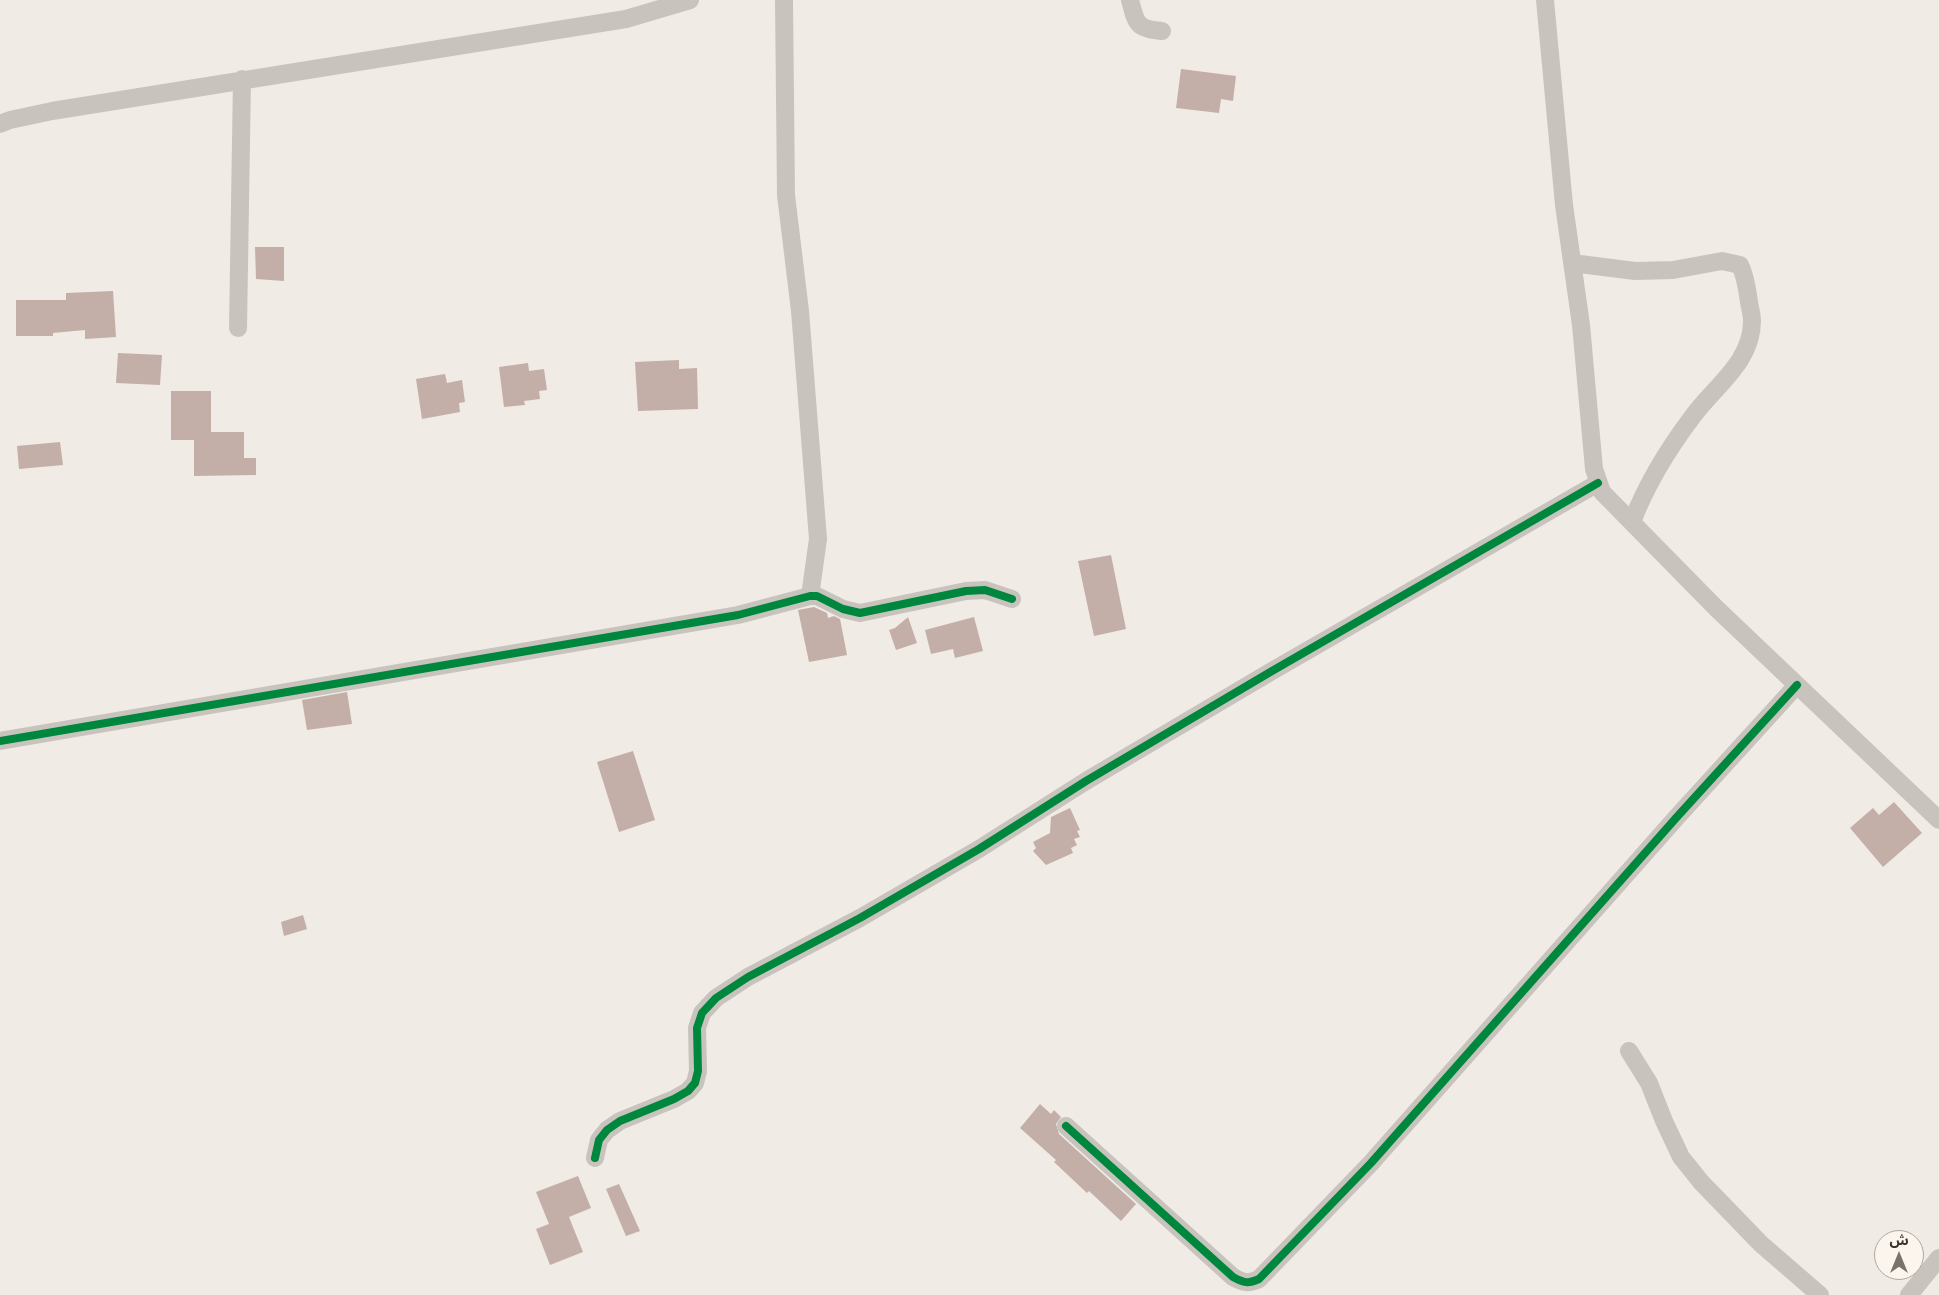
<!DOCTYPE html>
<meta charset="utf-8">
<style>
body{margin:0}
#map{position:relative;width:1939px;height:1295px;overflow:hidden;background:#f0ebe5;font-family:Figtree,"Noto Sans Arabic",sans-serif}
canvas{display:block}
.north{position:absolute;left:1874px;top:1230px;width:50px;height:50px;box-sizing:border-box;background:#fbf5ee;border:1px solid #aea6a0;border-radius:50%;rotate:0deg;font-size:14px;font-weight:700;line-height:20px;text-align:center;color:#3b302b}
.north::after{content:'';display:block;margin:auto;width:18px;height:22px;background:#7a716c;clip-path:polygon(50% 0,100% 100%,50% 72%,0 100%)}
</style>
<div id="map">
<canvas width="1939" height="1295"></canvas>
<div class="north">ش</div>
</div>
<script>
const c = document.querySelector('canvas').getContext('2d');
c.lineJoin = 'round';
function fill(path, color) {
  c.fillStyle = color;
  c.fill(path, 'evenodd');
}
function trace(path, color, width, dash) {
  c.strokeStyle = color;
  c.lineWidth = width;
  c.lineCap = dash ? 'butt' : 'round';
  c.setLineDash(dash || []);
  c.stroke(path);
}
const building = new Path2D(`
 M1181,69L1236,76L1233,101L1221,99L1219,113L1176,108Z
 M255,247H284V281L256,279Z
 M113,291L116,337L85,339V330L53,333V336H16V300H66V293Z
 M118,353L162,355L160,385L116,383Z
 M679,360V369L697,368L698,409L638,411L635,362Z
 M528,363L529,371L544,369L547,390L539,391L540,399L524,401L525,405L504,407L499,367Z
 M445,374L447,383L462,380L465,402L459,403L460,412L422,419L416,379Z
 M171,391H211V432H244V458H256V475L194,476V440H171Z
 M60,442L63,465L19,469L17,446Z
 M1111,555L1126,629L1094,636L1078,561Z
 M814,607L827,613L828,618L834,616L840,619L847,655L809,662L798,610Z
 M908,617L917,643L896,650L889,630L895,628Z
 M974,617L983,651L955,658L953,649L931,654L925,630Z
 M347,692L352,724L307,730L302,700Z
 M633,751L655,820L619,832L597,762Z
 M1894,802L1922,833L1883,867L1850,828L1873,808L1879,815Z
 M1070,808L1080,830L1077,831L1080,837L1074,839L1077,845L1071,848L1073,853L1046,865L1033,851L1036,848L1033,842L1050,833L1051,817Z
 M303,915L307,929L284,936L281,922Z
 M1040,1104L1051,1114L1054,1110L1061,1117L1056,1124L1059,1134L1136,1204L1121,1221L1089,1191L1087,1193L1054,1162L1056,1160L1020,1128Z
 M578,1176L591,1208L569,1217L583,1252L550,1265L536,1229L549,1224L536,1192Z
 M619,1184L640,1231L626,1236L606,1189Z`);
const street = new Path2D(`
 M784,0L786,195L800,311L818,539L810,596
 M1130,0C1136,23 1136,29 1162,31
 M1545,0L1564,205L1581,325L1594,469L1602,492L1716,608L1939,820
 M0,124L10,120L52,111L626,19L690,0
 M1572,263L1635,271L1673,270L1722,261L1740,265C1746,277 1747,289 1749,302C1750,308 1752,315 1752,321C1752,362 1715,386 1693,416C1668,449 1647,483 1632,522
 M238,328L242,79
 M0,741L738,615L810,596H817L843,609L860,613L966,591L985,590L1012,599
 M1629,1051L1649,1083L1664,1121L1681,1157L1701,1182L1761,1244L1820,1295
 M1066,1126L1233,1277C1244,1283 1248,1284 1259,1279L1371,1163L1676,818L1797,685
 M595,1158L599,1140L607,1130L620,1121L674,1099L688,1091L695,1083L698,1071L697,1028L702,1013L716,998L748,977L860,918L979,849L1086,781L1272,671L1598,483
 M1909,1295L1939,1258`);
const cycleway = new Path2D(`
 M0,741L738,615L810,596H817L843,609L860,613L966,591L985,590L1012,599
 M1066,1126L1233,1277C1244,1283 1248,1284 1259,1279L1371,1163L1676,818L1797,685
 M595,1158L599,1140L607,1130L620,1121L674,1099L688,1091L695,1083L698,1071L697,1028L702,1013L716,998L748,977L860,918L979,849L1086,781L1272,671L1598,483`);
fill(building, '#c3afa7');
trace(street, '#c9c3be', 18);
trace(cycleway, '#00873e', 8);
</script>
